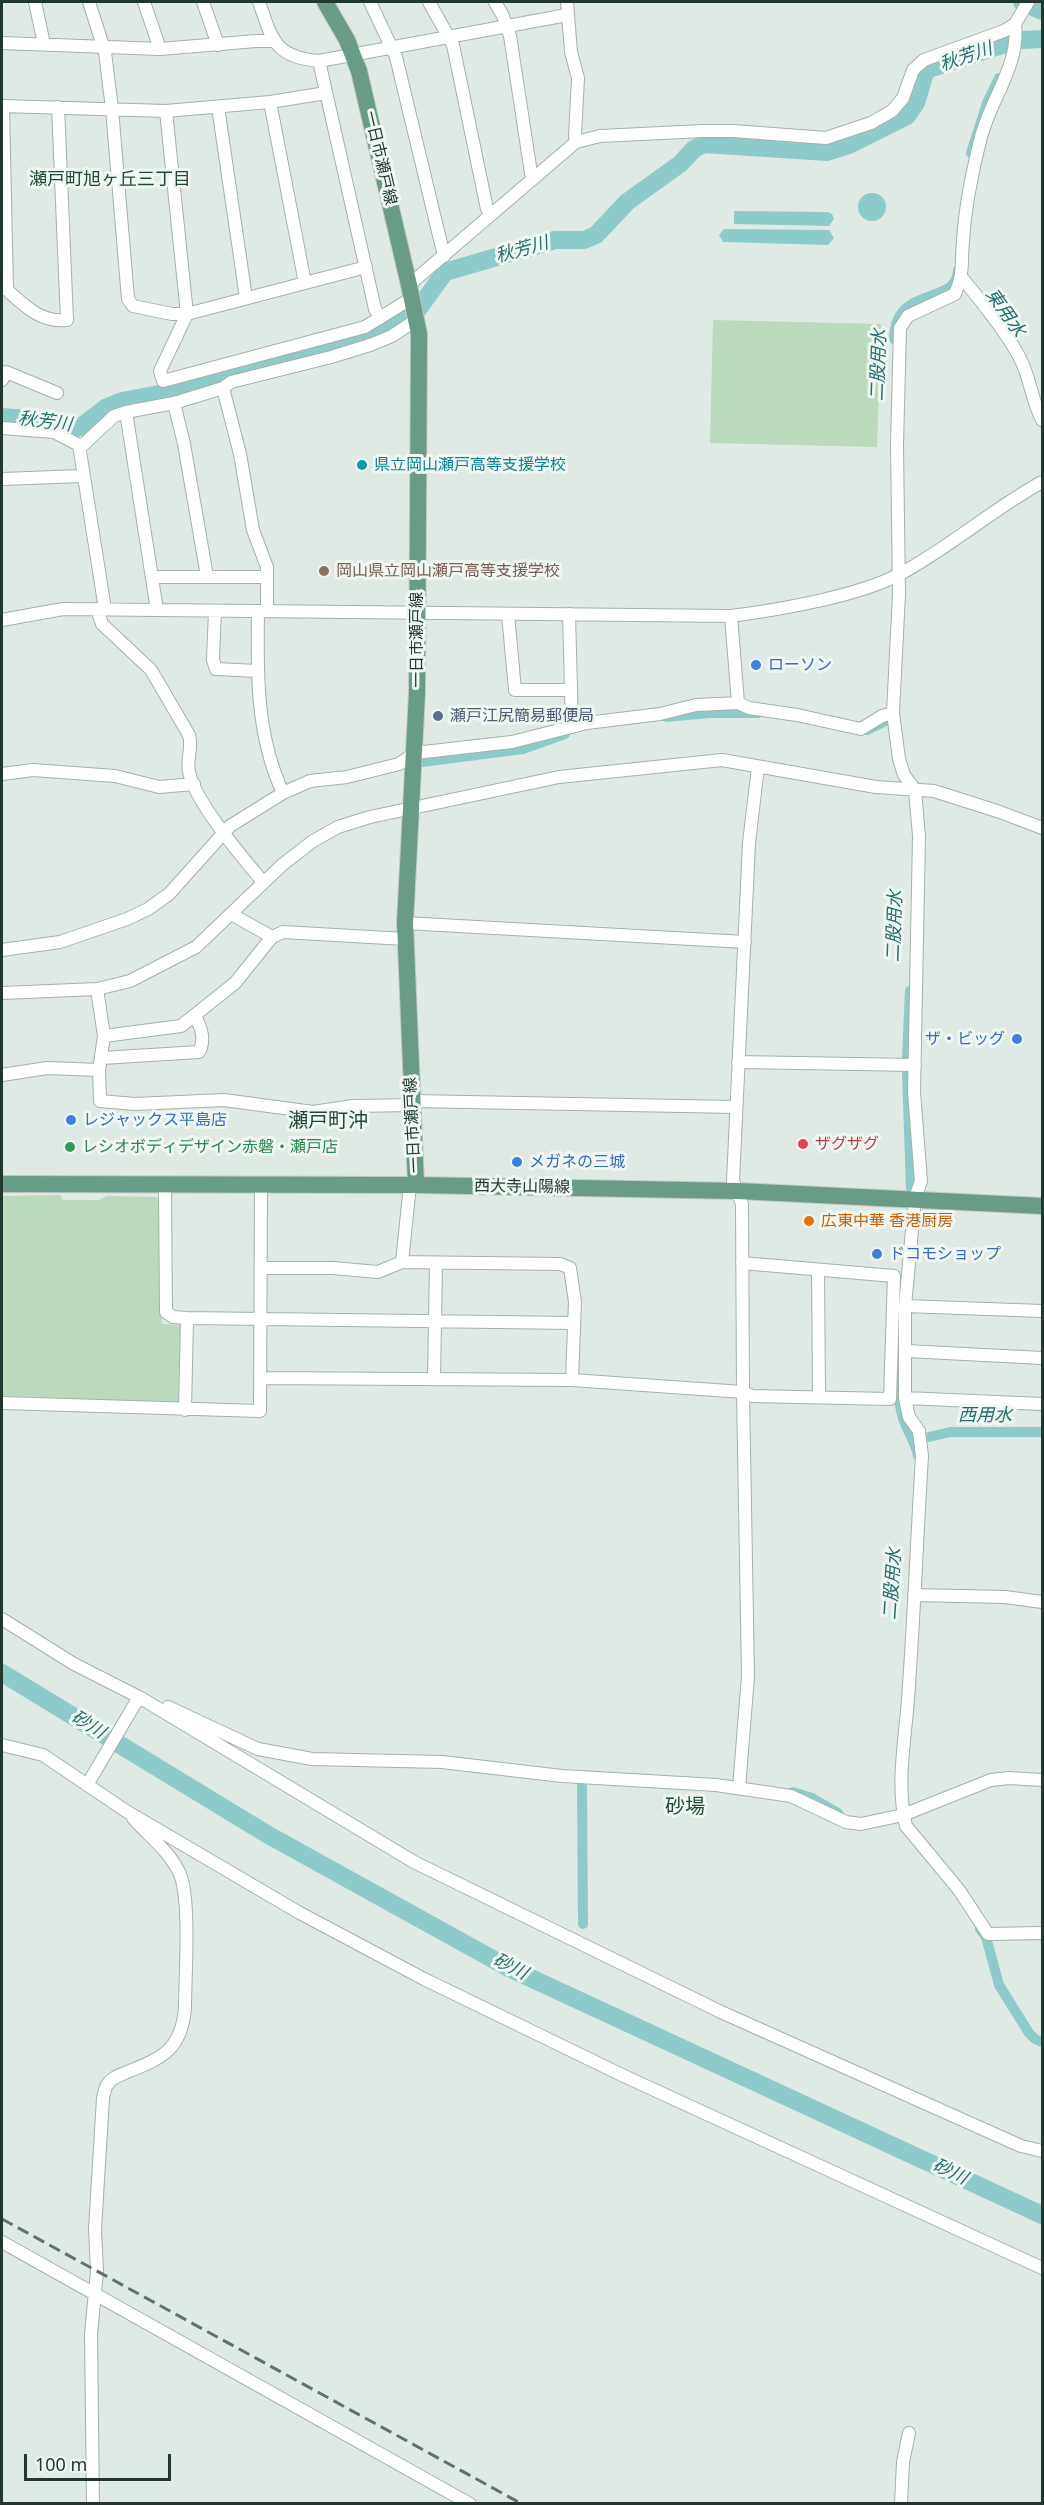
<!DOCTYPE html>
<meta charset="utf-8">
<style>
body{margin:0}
#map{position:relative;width:1044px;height:2505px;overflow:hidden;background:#e0eae4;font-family:"Noto Sans",sans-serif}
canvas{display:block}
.frame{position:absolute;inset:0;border:3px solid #22382f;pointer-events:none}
.scale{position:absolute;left:24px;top:2454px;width:147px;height:27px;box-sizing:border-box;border:3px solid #22382f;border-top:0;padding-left:8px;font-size:18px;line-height:21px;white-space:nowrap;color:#22382f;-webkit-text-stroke:4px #f0f7f2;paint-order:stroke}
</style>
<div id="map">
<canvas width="1044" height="2505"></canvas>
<div class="frame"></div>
<div class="scale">100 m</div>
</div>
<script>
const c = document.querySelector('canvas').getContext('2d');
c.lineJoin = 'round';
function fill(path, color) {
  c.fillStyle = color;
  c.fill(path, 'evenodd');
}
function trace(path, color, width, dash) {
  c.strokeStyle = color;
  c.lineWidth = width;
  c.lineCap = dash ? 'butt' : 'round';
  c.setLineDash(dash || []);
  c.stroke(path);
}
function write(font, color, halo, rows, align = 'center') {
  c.font = font + ' "Noto Sans","Noto Sans JP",sans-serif';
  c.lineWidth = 6;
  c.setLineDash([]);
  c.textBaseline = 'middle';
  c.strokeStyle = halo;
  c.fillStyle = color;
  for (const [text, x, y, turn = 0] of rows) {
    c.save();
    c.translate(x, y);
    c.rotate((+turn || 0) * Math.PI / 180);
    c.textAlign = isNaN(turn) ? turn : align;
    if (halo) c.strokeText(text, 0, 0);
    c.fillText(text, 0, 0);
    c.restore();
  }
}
const green = new Path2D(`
 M713,320L881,324L877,447L710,443Z
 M60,1195L63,1200H99L107,1196L156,1197L161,1202L162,1324L179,1325L182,1328L178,1403H107L99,1400L2,1396V1196Z`);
const water = new Path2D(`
 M858 207a14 14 0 1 1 28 0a14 14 0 1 1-28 0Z
 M734,211L828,212L832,214L834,219L829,226L734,224Z
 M724,229L829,230L834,238L828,245L723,242L719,235Z`);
const canal = new Path2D(`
 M971,153L987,103L999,78
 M894,339C895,283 957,307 958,270
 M666,717L709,713H758
 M867,730L890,719
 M422,762L523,749L565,734
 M907,1057L910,991
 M907,1073L911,1189
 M900,1340C898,1366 895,1396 904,1421C908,1433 916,1443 918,1456
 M929,1437L950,1432H1042
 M582,1786L583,1924
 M793,1792L812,1798L838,1813
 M980,1929L986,1937L999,1985L1029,2033L1035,2039L1042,2042`);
const river = new Path2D(`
 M1022,2L1042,11
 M1022,40L1042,39
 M2,417L54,421L73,428L81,427L107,407L122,401L170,392L276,364L373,335L419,308L445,272L555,240H584L596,235L627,202L680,164L694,149L704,144L827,152L849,145L907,116L916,103L926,70L1008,43
 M2,1673L265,1833L509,1968L1042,2215`);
const minor = new Path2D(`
 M35,2L44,44
 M89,2L105,52L112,109L128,299L133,306L172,314H187L366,267
 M144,2L160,49
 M203,2L218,45
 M259,2C272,39 274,57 319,61L567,15
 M370,2L396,57L444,256
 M429,2L453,45L487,209L491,215
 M495,2L503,16L510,36L531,173L534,178
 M567,2L571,52L578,78L575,136L576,142
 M1015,24C1020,66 989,101 980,141C972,173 965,208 963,241C961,262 964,274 955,294L908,316L900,328L897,445L899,594L893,713L899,759L904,775L915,790L919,836L914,1092L921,1181L915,1198L905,1306V1398L909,1417L919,1431L922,1456C917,1537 914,1618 908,1699C905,1741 896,1784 906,1826L959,1890L988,1934L1042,1933
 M2,43L160,49L256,41H273
 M319,61L375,309L380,318
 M270,102L305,283
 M2,106L166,111L270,102L326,93
 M3,106L7,290C25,306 41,323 67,320L58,107
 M218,107L246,298
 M166,111L187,314L160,371L163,381L365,327L412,298
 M962,278C980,299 1014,342 1024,367C1031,385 1033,403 1042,420
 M409,285L576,142L600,136L703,131H733L826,138L871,123L892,111L903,98L913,70L924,60L1004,31L1015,24L1028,2
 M2,380L6,372L57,393
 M223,388L231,382L331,357L370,345L392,336L416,320
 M174,403L184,444L207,576
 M126,412L157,610
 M2,428L54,432L79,445
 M79,445L84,444L114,416L126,412L174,403L223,388L240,454L253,530L267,567V611
 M79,445L105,609
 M2,479L82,476
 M153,577H267
 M97,609L102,624L151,670L189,735C193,748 186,760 189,772C195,802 243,858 263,882
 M215,611L213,660L216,669L257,671
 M258,611C257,673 256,735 283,793
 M508,614L515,690H571
 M569,614L572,727
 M731,616L738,703
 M2,620L63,609L731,616C778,610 859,596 900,574C950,547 993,509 1042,482
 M2,774L33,770L115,776L159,787L194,784
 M231,914L272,937
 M405,923L745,942
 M2,950L60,942L127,919L148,909L169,894L230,826L283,793L310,781L347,777L399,764L415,753L512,742L587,723L660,714L696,705L738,703L749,708L797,715L861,729L882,716L893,713
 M97,989L104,1036L99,1070L100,1101L135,1104L224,1100L313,1112L353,1106L412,1105
 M2,993L97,989L130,981L196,947L282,865L313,841L338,827L370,817L559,777L722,760L876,787L934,791L997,811L1042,828
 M104,1036L181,1026L235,983L272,937L283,932L405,939
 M102,1058L199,1052C205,1041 202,1028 195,1017
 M738,1062L915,1065
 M2,1075L47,1068L99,1070
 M412,1101L736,1107
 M165,1186L166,1312L173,1317L187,1318L185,1410
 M402,1262L410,1185
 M261,1268H333L378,1272L402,1262L560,1264L570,1268L575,1302L572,1380
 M818,1270L819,1397
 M905,1306L1042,1311
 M187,1318L574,1323
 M907,1351L1042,1358
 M260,1378L572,1380L743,1392L742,1204L733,1181L749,843L758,767
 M434,1378L436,1263
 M905,1398L1042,1404
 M2,1403L260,1411L261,1186
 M914,1595L1005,1597L1042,1602
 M2,1619L74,1664L139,1697L414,1862L721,2012L1021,2146L1042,2151
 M168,1707L258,1749L312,1759L442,1762L562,1776L716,1785L791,1796L846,1822L861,1824L903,1815L991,1780L1009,1778L1042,1780
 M2,1745L43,1755L126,1811L298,1912L424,1979L624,2076L1042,2268
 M87,1785L139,1697
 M739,1788L748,1676L743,1392L752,1396L890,1399L894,1276L742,1263
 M2,2242L470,2504
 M93,2504L91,2334L97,2271L95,2229L103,2098C104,2094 105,2088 107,2085C111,2078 120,2075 127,2072C163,2058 182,2049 185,2007C185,1978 191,1895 179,1872C169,1851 148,1835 133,1818
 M901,2504L903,2462L909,2433`);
const major = new Path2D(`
 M325,2L347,40L359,71L409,285L419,334L417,693L405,923L416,1185
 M2,1184L416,1185L738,1191L1042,1206`);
const rail = new Path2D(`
 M2,2219L522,2504`);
const markers = [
 [362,465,6,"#0f9aa8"],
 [324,571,6,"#8d6e63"],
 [756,665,6,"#3f7fe0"],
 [438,716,6,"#5c6f8a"],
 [1017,1039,6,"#3f7fe0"],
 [71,1120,6,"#3f7fe0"],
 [803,1144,6,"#e0444e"],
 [70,1147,6,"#2e9e5b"],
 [517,1162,6,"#3f7fe0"],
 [809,1221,6,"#e8710a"],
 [877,1254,6,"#3f7fe0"]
];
const streetNames = [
 ["一日市瀬戸線",380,158,77],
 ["一日市瀬戸線",417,640,-90],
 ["一日市瀬戸線",413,1125,-93],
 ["西大寺山陽線",522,1187,1]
];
const cultureNames = [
 ["県立岡山瀬戸高等支援学校",374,465]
];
const educationNames = [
 ["岡山県立岡山瀬戸高等支援学校",336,571]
];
const shopNames = [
 ["ローソン",768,665],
 ["ザ・ビッグ",1005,1039,"right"],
 ["レジャックス平島店",83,1120],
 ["メガネの三城",529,1162],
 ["ドコモショップ",889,1254]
];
const serviceNames = [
 ["瀬戸江尻簡易郵便局",450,716]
];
const healthNames = [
 ["ザグザグ",815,1144]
];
const leisureNames = [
 ["レシオボディデザイン赤磐・瀬戸店",82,1147]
];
const foodNames = [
 ["広東中華 香港厨房",821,1221]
];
const waterNames = [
 ["秋芳川",966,57,-19],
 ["秋芳川",522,250,-16],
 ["東用水",1005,313,55],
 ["二股用水",879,365,-88],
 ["秋芳川",45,422,7],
 ["二股用水",895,926,-88],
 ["西用水",985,1416],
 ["二股用水",893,1584,-86],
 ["砂川",88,1725,31],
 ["砂川",510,1967,27],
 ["砂川",950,2172,25]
];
const neighbourhoodNames = [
 ["瀬戸町旭ヶ丘三丁目",110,180]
];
const quarterNames = [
 ["瀬戸町沖",328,1121],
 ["砂場",685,1807]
];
fill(green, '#bad9bd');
fill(water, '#8ccbca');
trace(canal, '#8ccbca', 10);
trace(river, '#8ccbca', 18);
trace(minor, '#a3b1aa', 14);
trace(major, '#c1c7c5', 18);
trace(minor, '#fff', 12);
trace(major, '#689c86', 16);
trace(rail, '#5c746a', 3, [12, 6]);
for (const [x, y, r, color] of markers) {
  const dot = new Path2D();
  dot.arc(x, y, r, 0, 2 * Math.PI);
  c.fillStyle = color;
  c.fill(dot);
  trace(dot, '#f0f7f2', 2);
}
write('16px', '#22382f', '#f0f7f2', streetNames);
write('16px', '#0d838f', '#f0f7f2', cultureNames, 'left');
write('16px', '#785e54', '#f0f7f2', educationNames, 'left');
write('16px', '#366cbe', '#f0f7f2', shopNames, 'left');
write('16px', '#4e5e75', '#f0f7f2', serviceNames, 'left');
write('16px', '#be3a42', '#f0f7f2', healthNames, 'left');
write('16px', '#27864d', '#f0f7f2', leisureNames, 'left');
write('16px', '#c56008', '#f0f7f2', foodNames, 'left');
write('italic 18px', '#216f6f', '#f0f7f2', waterNames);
write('18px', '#204938', '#f0f7f2', neighbourhoodNames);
write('20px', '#204938', '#f0f7f2', quarterNames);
</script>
